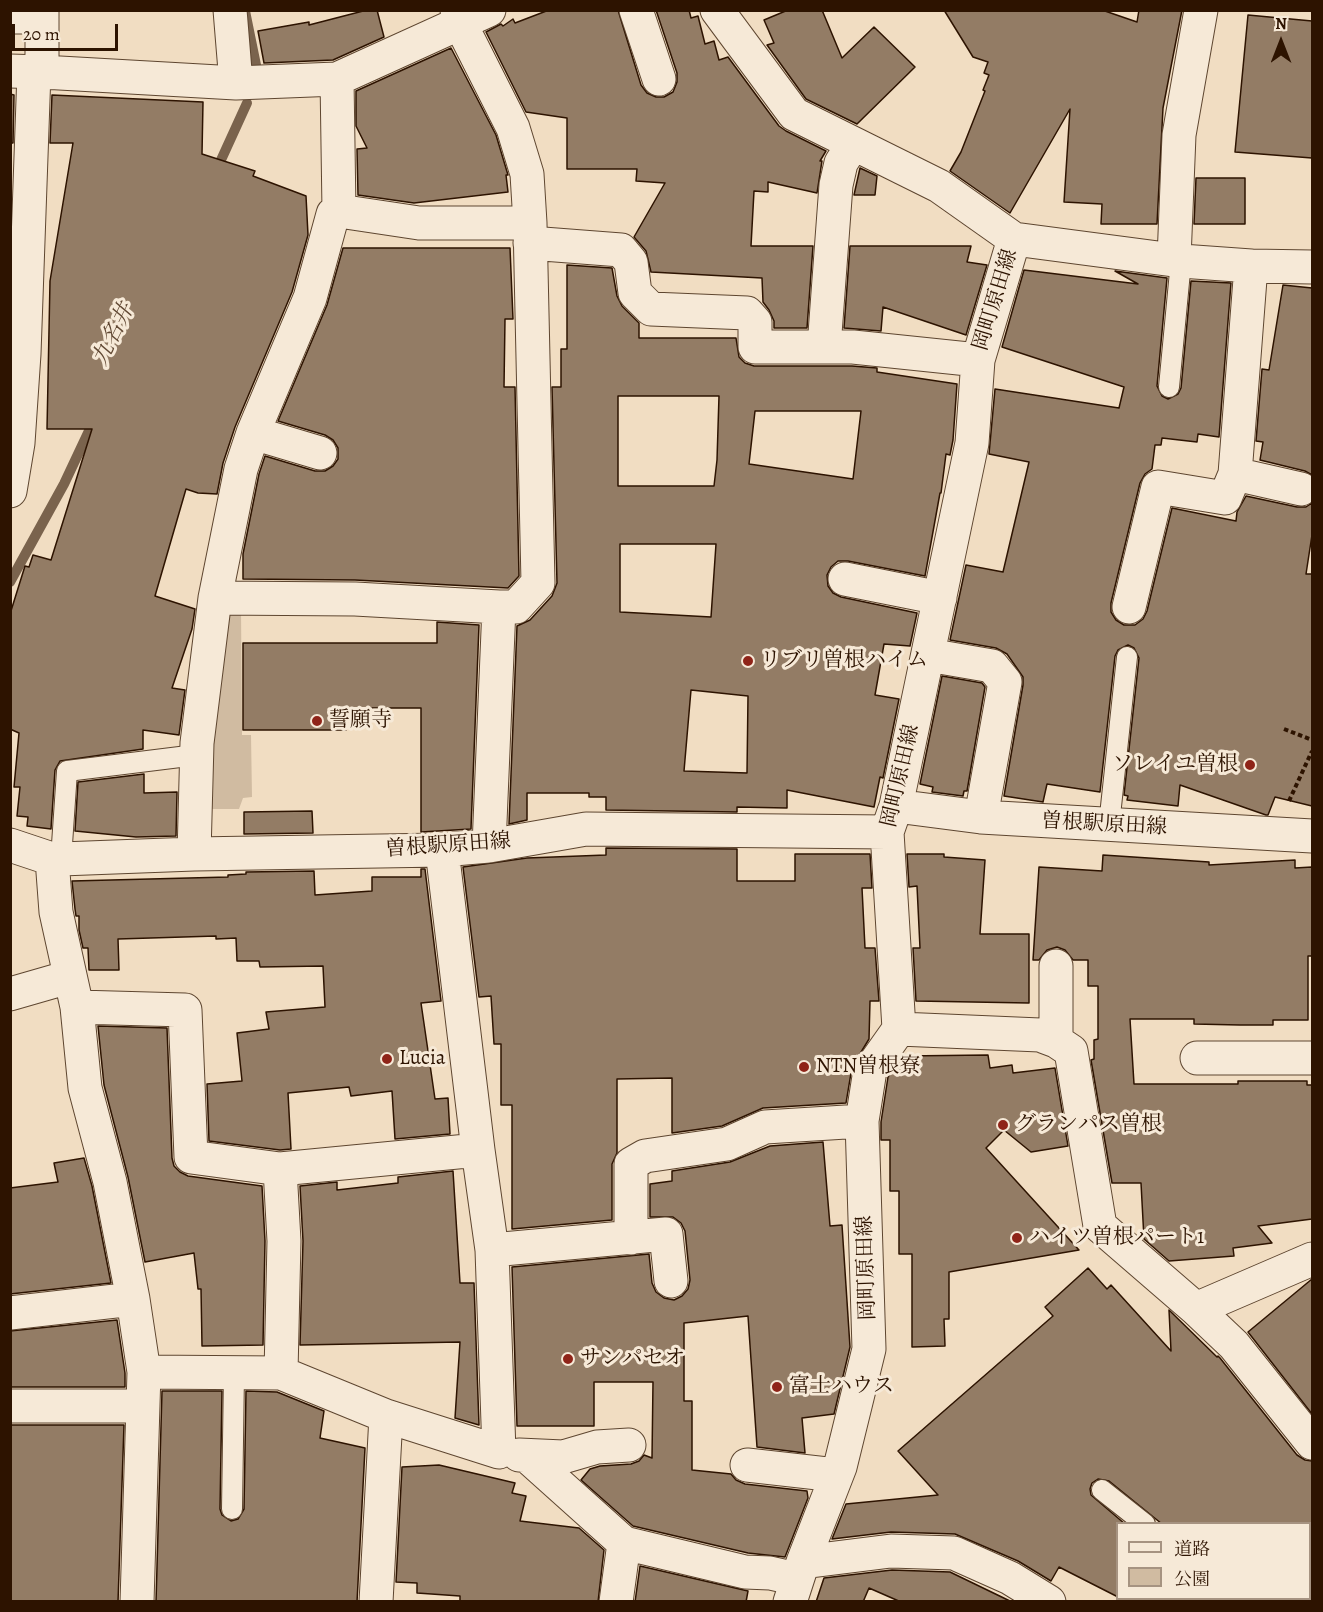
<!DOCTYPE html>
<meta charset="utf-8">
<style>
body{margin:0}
#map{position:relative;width:1323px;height:1612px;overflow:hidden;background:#f1ddc2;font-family:Alegreya,"Noto Serif JP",serif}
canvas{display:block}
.frame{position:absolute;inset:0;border:12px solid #2d1300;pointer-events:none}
.legend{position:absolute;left:1116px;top:1522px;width:195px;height:78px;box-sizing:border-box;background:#f6e9d7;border:2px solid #a69381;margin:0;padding:8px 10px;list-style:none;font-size:18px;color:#2d1300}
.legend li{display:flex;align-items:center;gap:12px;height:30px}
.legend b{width:30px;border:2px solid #a69381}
.north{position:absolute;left:1251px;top:12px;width:60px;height:60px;-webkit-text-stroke:4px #f6e9d7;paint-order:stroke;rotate:0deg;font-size:16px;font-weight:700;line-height:24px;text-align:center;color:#2d1300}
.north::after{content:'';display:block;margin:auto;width:21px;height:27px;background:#2d1300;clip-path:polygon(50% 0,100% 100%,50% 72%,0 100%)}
.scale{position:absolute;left:12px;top:24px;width:106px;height:27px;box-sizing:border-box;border:3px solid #2d1300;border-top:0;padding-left:8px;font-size:18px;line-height:21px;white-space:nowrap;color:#2d1300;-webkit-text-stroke:4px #f6e9d7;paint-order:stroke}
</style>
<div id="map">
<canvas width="1323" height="1612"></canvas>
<div class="frame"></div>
<ul class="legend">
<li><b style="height:8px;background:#f6e9d7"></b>道路</li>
<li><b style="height:16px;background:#d0bba1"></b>公園</li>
</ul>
<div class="north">N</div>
<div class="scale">20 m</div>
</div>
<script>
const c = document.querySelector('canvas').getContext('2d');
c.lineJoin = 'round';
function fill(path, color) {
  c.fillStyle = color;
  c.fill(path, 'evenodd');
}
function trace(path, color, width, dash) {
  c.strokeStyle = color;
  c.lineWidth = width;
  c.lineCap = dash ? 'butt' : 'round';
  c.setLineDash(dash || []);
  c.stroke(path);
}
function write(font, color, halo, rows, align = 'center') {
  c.font = font + ' Alegreya,"Noto Serif JP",serif';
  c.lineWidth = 6;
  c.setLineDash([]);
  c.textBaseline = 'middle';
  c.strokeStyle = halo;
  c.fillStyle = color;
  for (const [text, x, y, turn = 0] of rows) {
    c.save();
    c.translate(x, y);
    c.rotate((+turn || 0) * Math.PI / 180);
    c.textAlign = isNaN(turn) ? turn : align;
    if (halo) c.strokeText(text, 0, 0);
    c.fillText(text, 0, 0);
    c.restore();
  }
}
const green = new Path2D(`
 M241,609L242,735H251L252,797L243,798L239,809H207L226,611Z`);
const stream = new Path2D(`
 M245,11L257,70
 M216,171L247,103
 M10,582L64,484L96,416`);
const building = new Path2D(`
 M367,10H377L384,37L333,60L264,63L258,31L309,22V25Z
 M549,10H618L641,85L647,93L656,97H664L673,92L677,82V73L656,10H689L691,18L698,16L705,44L714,41L719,60L728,57L779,126L786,131L826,151L820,161H822L817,193L768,182V192L754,191L751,246H813L807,328H774V321L769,310L763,302L762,278L651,272L646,251L634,237L665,183L636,181L637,169H567V118L526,112L486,32L501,24L503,26L513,19L515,23Z
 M788,10H822L842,58L874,27L915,67L857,124L806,99L767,45L774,43L764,20Z
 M944,10H1102L1137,22L1139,10H1182L1163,108L1157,224H1101L1102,204L1064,202L1070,109L1010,213L950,171L961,152L985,91L983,90L989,75L984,73L988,62L973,57Z
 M1248,15L1312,21V158L1235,152Z
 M451,48L496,135L508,175H506L508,192L414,203L358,195L357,149L367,148L356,126V91Z
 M10,94L14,95L13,143H10Z
 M52,95L203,102L202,154L255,171L253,176L306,196L308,235L292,292L235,427L223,463L217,494L198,493L186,489L155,596L195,609L192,629L172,688L185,690L179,735L143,730V749L60,761L55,770L51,829L27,826L28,817L17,816L20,787H14L19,733L10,729V614L25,566L29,567L33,555L51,560L92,429H47L50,281L73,143H50Z
 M860,168L877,176L875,195H854Z
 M1196,178H1245V224H1194Z
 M850,246H971L967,262L987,265L966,335L883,307L881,331L844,328Z
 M343,248H510L513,319H505L504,387H515L519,576L508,588L355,580L243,579V554L259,474L265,456L315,471H325L333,466L338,459V448L333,440L325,435L278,421L327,305Z
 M567,265L612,268L617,296L622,306L639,323V338H736L739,357L745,363L754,366H852L877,368V372L957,384L953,440L950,455L946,454L941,493H940L925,576L848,561H838L831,567L827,575L828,586L833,593L841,597L917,613L910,646L884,644L875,695L899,699L883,778L880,777L874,807L787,790V808L737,807V812L606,810V797H589V793H527V820L509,824L517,626L530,620L552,596L557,583L552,387H561V349H567ZM618,396H719L717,460L714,486H618ZM755,411H861L853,479L749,464ZM620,544H716L711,617L620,612ZM691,690L748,696L747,773L684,771Z
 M1024,270L1138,284L1115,271L1167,278L1157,386L1162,396L1168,399L1178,394L1181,388L1191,281L1231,283L1219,437L1198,434L1197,442L1162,438L1161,445H1155L1152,469L1145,474L1140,483L1111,603V612L1116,620L1124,625H1135L1143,619L1147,611L1172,508L1236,521L1237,512L1246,496L1297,507H1306L1312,503V535L1306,574H1312V806L1275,797L1268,815H1266L1180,785L1178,806L1127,800L1128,796L1124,795L1139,658L1134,648L1128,645L1118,650L1115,656L1100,792L1047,784L1043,802L1004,796L1023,685V677L1007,654L996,648L950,640L966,565L1003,572L1029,462L989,454L995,389L1119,408L1124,387L1002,347Z
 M1283,285L1312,288V475L1305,471L1260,460L1263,442L1256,441L1262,369L1269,370Z
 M437,622L479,625L471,829L421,832V708H346V730H243V643H437Z
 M942,676L982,683L985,687L967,791H964L963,796L932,792L933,787L920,784Z
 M144,774V793L177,792L176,836L136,837L75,831L78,782Z
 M312,811L313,833L244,834V812Z
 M606,848L737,849V881H795V854H870L872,888H862L865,948H875L879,1001H870L869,1039L852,1067L846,1103L763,1108L722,1126L672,1133V1078L617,1079V1153L612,1164V1220L512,1229V1105H501V1044H494L491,996L479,997L463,867L527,858L606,855Z
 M907,854H944V857L985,860L980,934H1029V1003L916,1001L913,948H920L917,886L909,887Z
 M1103,855L1209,862V865L1295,860V868L1312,867V956H1308V1020H1273V1025H1240L1194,1024V1019H1130L1134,1084H1238V1081H1307V1085H1312V1219L1258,1226L1272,1243L1233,1248L1234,1256L1169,1261L1144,1239L1141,1183H1112L1091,1060L1094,1059V1040L1098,1039V986H1088V960H1073L1065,950L1057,947L1047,950L1039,960H1033L1039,867L1102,871Z
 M421,869H425L441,1001L421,1003L435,1099L448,1098L450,1134L395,1139L392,1091L351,1096L349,1087L288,1093L291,1149L280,1150L209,1141L207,1084L242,1081L237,1033L269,1029L266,1012L325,1007L323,966L260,967L259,961H237L236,938L216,939V936L118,939L119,970H89L88,948H83L79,930V916H76L75,909L72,881L228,877V875L246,874V872L314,871L315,895L372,891V877H421Z
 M98,1026L167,1028L172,1158L174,1166L180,1172L188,1176L262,1186L265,1241L263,1345L202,1346L201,1289H198L194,1253L145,1262L128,1177L104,1085Z
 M988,1055L990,1068L1012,1065L1013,1073L1055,1068L1068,1146L1031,1152L1004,1130L986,1148L1079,1250L949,1272V1319H944L945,1346L912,1347V1254H899V1191H890V1140H881V1122L888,1077L903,1056Z
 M823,1142L830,1226L842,1225L850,1347L834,1414L802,1418L805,1453L757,1447L748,1316L684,1323V1401H692V1470L731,1474L736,1480L745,1484L807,1491L808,1498L785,1557L748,1553L633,1526L581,1480L590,1469L600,1466L631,1464L639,1461L644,1455L652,1458L653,1382H594V1426H517L512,1267L649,1254L652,1283L656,1292L664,1298L674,1300L682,1296L688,1289L690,1280L685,1231L681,1223L673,1217H650V1184L672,1181V1171L730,1162L770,1146Z
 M84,1158L92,1186L111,1283L10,1294V1188L58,1182L54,1163Z
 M453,1171L460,1283H474L479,1425L455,1418L460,1342L300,1345L303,1241L300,1186L337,1182V1190L398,1183V1177Z
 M1088,1268L1107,1289L1111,1285L1171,1351L1169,1310L1217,1357L1218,1356L1220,1358L1297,1455L1305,1460L1312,1461V1524H1162L1109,1481L1098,1479L1092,1483L1090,1489L1091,1495L1125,1524H1118V1597L1059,1567L1051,1581L1018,1561L955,1534L891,1532L832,1539L846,1504L938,1495L898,1451L1053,1316L1045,1307Z
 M1312,1279V1414L1248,1332Z
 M117,1320L125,1373V1387H10V1331Z
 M162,1391H222L220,1509L222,1515L231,1521L238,1519L244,1509L246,1391L277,1392L324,1411L320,1438L365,1448L357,1602H156Z
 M10,1425H124L118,1602H10Z
 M439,1465L515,1483L512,1493L526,1496L520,1521L579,1528L604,1550L598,1602H460V1596L417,1593V1583L396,1582L402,1467Z
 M640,1566L748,1591L746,1602H635Z
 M892,1570L950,1572L1012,1602H901L869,1588L863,1602H816L824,1578Z`);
const path = new Path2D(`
 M1284,729L1312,740
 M1289,801L1312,751`);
const lane = new Path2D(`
 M1169,387L1181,261
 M1109,825L1127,657
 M61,859L67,771L196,755
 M1102,1490L1145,1524
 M232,1509L234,1373
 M1131,1602L1133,1598`);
const street = new Path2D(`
 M42,10V72
 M230,10L236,83
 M457,10L460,23L513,128L527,174L530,223L538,583L516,607H499L489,846
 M636,10L659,79
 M717,10L794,114L939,186L1014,239L1181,261L1251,266L1312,267
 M10,17H42
 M10,71L42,72L236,83L337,79L489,10
 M339,211L419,223H530
 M530,243L621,250L631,262L635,293L651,309L747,313L755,322V347H853L978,360
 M1174,259L1179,135L1201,10
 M1251,266L1235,474L1301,489
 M824,347L836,185L841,163L853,144
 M253,433L320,453
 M10,491L18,443L24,354L34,72
 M845,579L940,598
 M215,598L355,599L499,607
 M1129,607L1158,487L1225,498L1235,474
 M928,655L992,666L1005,682L981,817
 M896,806L981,817L1312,836
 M10,845L52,859H61L194,854L442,850L489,846L586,829L887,832
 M194,854L197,743L215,598L241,469L253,433L310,298L333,214L339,211L337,79
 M52,859L56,912L77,1007L85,1088L110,1182L133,1299L144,1372L137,1602
 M1056,966V1041
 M10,994L69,977
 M77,1007L185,1010L191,1157L280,1169L284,1241L281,1373L144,1372
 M899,1029L1040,1035L1056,1041L1071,1051L1100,1226L1196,1309L1234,1345L1312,1443
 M1197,1058H1312
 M280,1169L478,1150
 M631,1238V1164L645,1156L727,1144L765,1127L862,1121
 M492,1250L666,1234L671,1281
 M1196,1309L1312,1259
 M10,1313L133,1299
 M281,1373L386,1416L499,1452L492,1250L478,1150L442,850
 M10,1406H142
 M519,1455L563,1457L597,1447L629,1445
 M527,1456L624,1543L616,1602
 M747,1465L836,1475
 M624,1543L745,1572L770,1573L797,1579
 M803,1562L891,1551L954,1553L1010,1578L1049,1602
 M376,1602L386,1416
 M790,1602L803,1562L840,1467L869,1349L862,1121L870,1070L899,1029L887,832L896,806L972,443L978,360L1014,239`);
const markers = [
 [748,661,6,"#8f2418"],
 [317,721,6,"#8f2418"],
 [1250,765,6,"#8f2418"],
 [387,1059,6,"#8f2418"],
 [804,1067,6,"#8f2418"],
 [1003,1125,6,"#8f2418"],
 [1017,1238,6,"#8f2418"],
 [568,1359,6,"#8f2418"],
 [777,1387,6,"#8f2418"]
];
const streetNames = [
 ["岡町原田線",996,300,-73],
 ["岡町原田線",901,776,-77],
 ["曽根駅原田線",1104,825,3],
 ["曽根駅原田線",448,846,-4],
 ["岡町原田線",867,1268,-92]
];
const poiNames = [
 ["リブリ曽根ハイム",760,661],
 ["誓願寺",329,721],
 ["ソレイユ曽根",1238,765,"right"],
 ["Lucia",399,1059],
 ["NTN曽根寮",816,1067],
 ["グランパス曽根",1015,1125],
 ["ハイツ曽根パート1",1029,1238],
 ["サンパセオ",580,1359],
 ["富士ハウス",789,1387]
];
const waterNames = [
 ["九名井",114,335,-64]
];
fill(green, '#d0bba1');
trace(stream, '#7a634d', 10);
fill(building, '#937c65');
trace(building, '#2d1300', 1.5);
trace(lane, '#5e4630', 22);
trace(street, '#5e4630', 35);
trace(path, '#2d1300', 4, [4.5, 3]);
trace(lane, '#f6e9d7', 20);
trace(street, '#f6e9d7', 33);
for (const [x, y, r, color] of markers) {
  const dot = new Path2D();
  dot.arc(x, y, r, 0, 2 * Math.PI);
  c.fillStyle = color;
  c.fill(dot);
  trace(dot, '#f6e9d7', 2);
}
write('21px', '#2d1300', '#f6e9d7', streetNames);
write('21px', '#2d1300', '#f6e9d7', poiNames, 'left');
write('italic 22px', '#614833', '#f6e9d7', waterNames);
</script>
